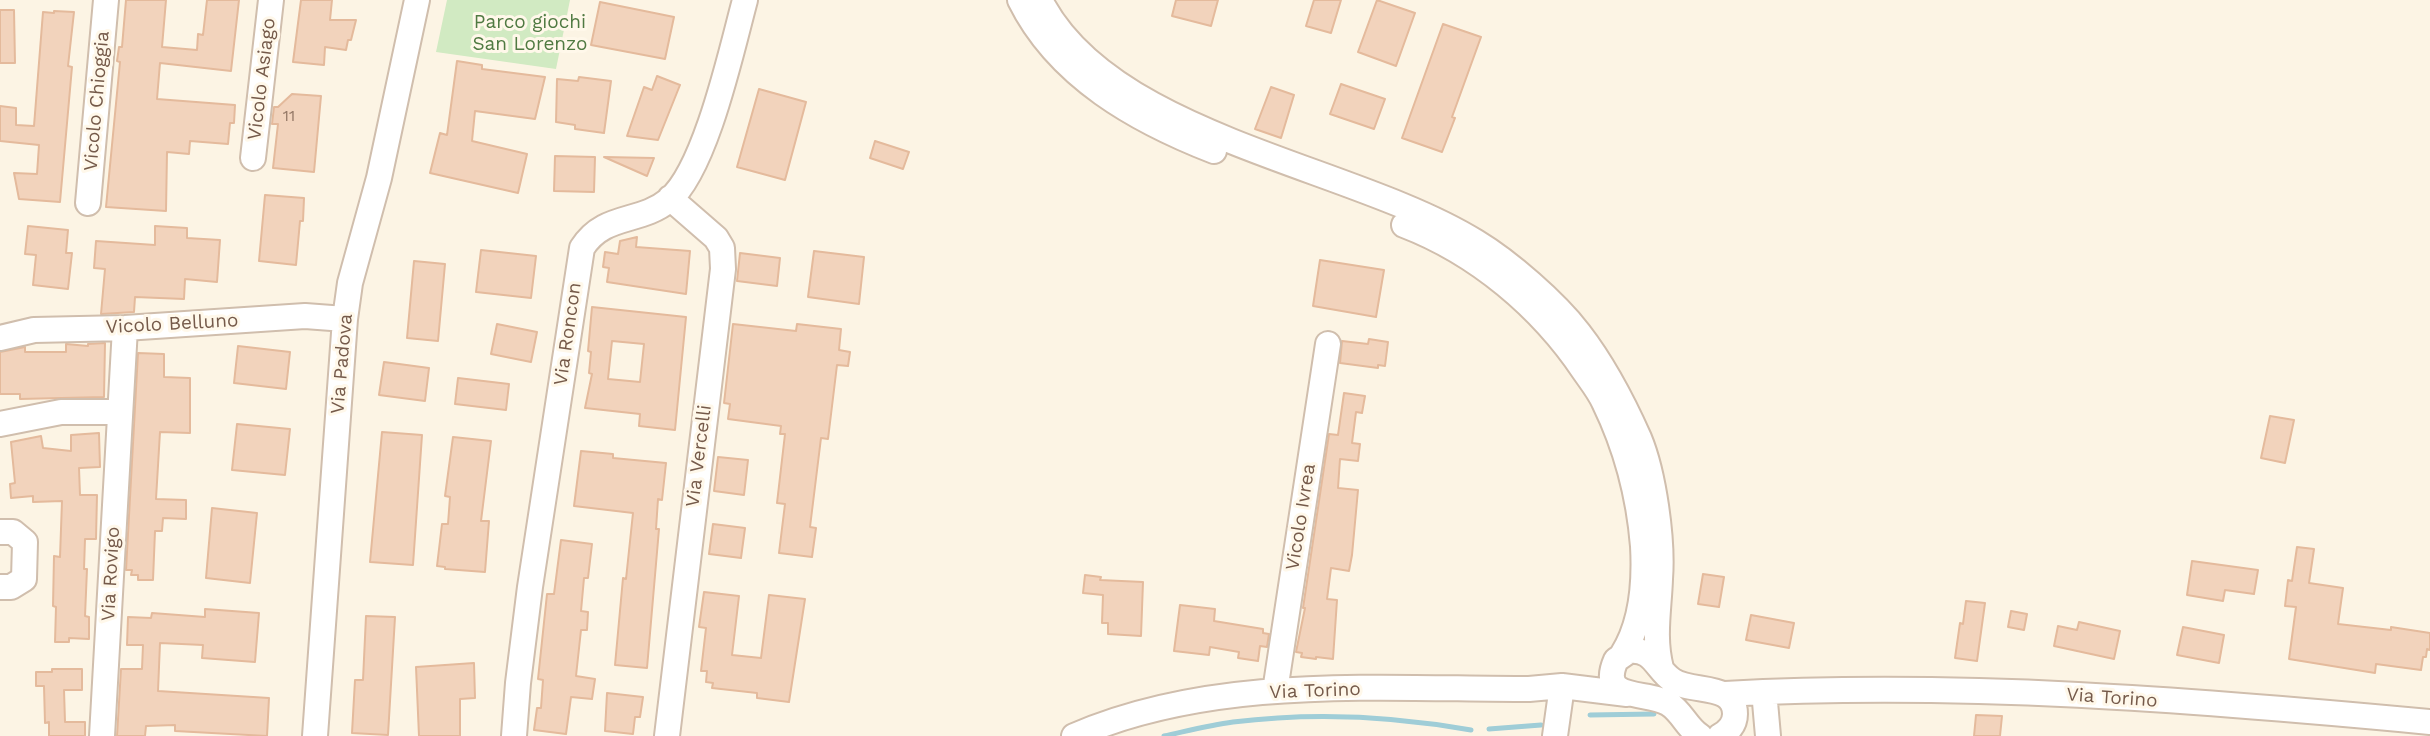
<!DOCTYPE html>
<style>
body{margin:0}
canvas{display:block;background:#fcf4e4}
</style>
<canvas width="2430" height="736"></canvas>
<script>
const c = document.querySelector('canvas').getContext('2d');
c.lineJoin = 'round';
function fill(path, color) {
  c.fillStyle = color;
  c.fill(path, 'evenodd');
}
function trace(path, color, width, dash) {
  c.strokeStyle = color;
  c.lineWidth = width;
  c.lineCap = dash ? 'butt' : 'round';
  c.setLineDash(dash || []);
  c.stroke(path);
}
function write(font, color, halo, rows, align = 'center') {
  c.font = font + ' "Work Sans",sans-serif';
  c.lineWidth = 6;
  c.setLineDash([]);
  c.textBaseline = 'middle';
  c.strokeStyle = halo;
  c.fillStyle = color;
  for (const [text, x, y, turn = 0] of rows) {
    c.save();
    c.translate(x, y);
    c.rotate((+turn || 0) * Math.PI / 180);
    c.textAlign = isNaN(turn) ? turn : align;
    if (halo) c.strokeText(text, 0, 0);
    c.fillText(text, 0, 0);
    c.restore();
  }
}
const green = new Path2D(`
 M447,0H570L556,69L436,52Z`);
const stream = new Path2D(`
 M1590,715L1654,714
 M1489,729L1541,725
 M1164,736C1187,731 1210,725 1233,722C1312,712 1393,716 1471,730`);
const building = new Path2D(`
 M126,0H166L162,47L197,50L198,34L203,35L207,0H239L231,71L160,63L157,99L235,105L234,123H230L228,144L190,141L189,154L167,152L166,211L106,207L120,62L117,61L119,47H122Z
 M301,0H332L330,20H356L351,40H348L346,50L325,47L324,65L293,62Z
 M1176,0H1218L1211,26L1172,16Z
 M1314,0H1341L1331,33L1306,26Z
 M1377,0L1415,13L1396,66L1358,52Z
 M600,2L674,17L665,59L591,45Z
 M0,10H14L15,63H0Z
 M54,11L74,12L68,66L72,67L60,202L19,199L14,173L37,174L39,145L0,141V106L16,108V125L34,126L43,12L54,13Z
 M1443,24L1481,37L1452,117L1455,118L1442,152L1402,138Z
 M457,61L482,65V69L545,77L535,119L475,111L472,141L527,154L518,193L430,173L440,133L447,135Z
 M657,76L680,85L658,140L627,136L644,87L652,90Z
 M579,77L611,81L604,133L575,129V125L556,122L557,79L578,81Z
 M1341,84L1385,99L1374,129L1330,114Z
 M1271,87L1294,95L1281,138L1255,129Z
 M759,89L806,102L785,180L737,167Z
 M292,94L321,96L314,172L273,168L278,124H272L274,107H278Z
 M875,141L909,152L903,169L870,158Z
 M555,156L595,157L594,192L554,191Z
 M604,157L654,158L647,176Z
 M265,195L304,198L303,221H300L296,265L259,261Z
 M28,226L68,230L66,253H72L68,289L33,285L36,255L25,254Z
 M155,226L187,228V238L220,240L217,282L185,279L184,299L135,297L134,312L101,314L105,269L94,268L96,241L155,245Z
 M637,237L636,247L690,251L686,294L607,282L609,268L603,267L605,252L618,254L620,241Z
 M481,250L536,256L531,298L476,292Z
 M814,251L864,257L859,304L808,297Z
 M740,253L780,258L777,286L737,281Z
 M1320,260L1384,270L1376,317L1313,306Z
 M414,261L445,264L438,341L407,338Z
 M592,307L686,317L675,430L639,426L640,414L585,408L592,374L589,373L591,352L588,351ZM612,341L644,344L640,382L608,379Z
 M497,324L537,332L531,362L491,354Z
 M733,324L796,331L797,324L841,329L839,350L850,352L848,366L837,365L828,439L821,438L810,527L816,528L812,557L779,553L785,504L777,503L785,434H780L781,426L728,419L730,404L724,403Z
 M1369,339L1388,342L1385,366L1378,365V368L1340,363L1342,341L1368,344Z
 M105,343L104,397L20,399V394H0V352L25,347V352H66V344L88,346V344Z
 M238,346L290,352L286,389L234,383Z
 M138,353L164,354V377L190,378V433L160,432L156,499L186,500V519L163,518L162,531H155L153,580H138V575H131L132,570H126Z
 M384,362L429,368L425,401L379,395Z
 M458,378L509,384L506,410L455,404Z
 M1344,393L1365,396L1362,413L1356,412L1352,443L1360,444L1358,461L1340,459L1338,488L1358,490L1352,555L1349,571L1331,568L1327,599L1337,600L1333,659L1316,657V659L1301,657L1302,653L1296,652L1305,608H1303L1329,434L1338,435Z
 M2270,416L2294,420L2285,463L2261,458Z
 M237,424L290,429L285,475L232,470Z
 M382,432L422,435L413,565L370,562Z
 M99,433L100,467L79,468L80,495H97L96,539H85L84,569H87L85,616L89,617V639L69,638V642H55L56,607L53,606L54,556L60,557L62,501L33,502V496L11,498L10,484L15,483L11,442L41,436L43,448L71,451V435Z
 M453,437L491,441L481,521H489L485,572L445,569V567L437,566L442,524H448L450,497L445,496Z
 M581,451L613,454V458L666,463L662,500L658,499L656,529H659L647,668L615,665L623,578L626,579L633,513L574,506Z
 M718,457L748,460L744,495L714,491Z
 M212,508L257,513L250,583L206,578Z
 M713,524L745,528L741,558L709,554Z
 M561,540L592,544L588,578H584L581,611L588,612L587,630H581L576,676L595,679L592,699L571,697L566,734L534,730L537,708H541L543,680L538,679L547,594H554Z
 M2297,547L2314,549L2309,583L2343,588L2338,624L2391,630V627L2430,633V650L2427,649L2426,657H2423L2421,670L2376,664L2375,673L2289,659L2296,607L2285,606L2288,580L2292,581Z
 M2192,561L2258,570L2254,594L2225,590L2223,601L2187,595Z
 M1703,574L1724,577L1719,607L1698,604Z
 M1085,575L1101,577L1100,580L1143,582L1141,636L1108,634V623H1102L1103,595L1083,593Z
 M704,592L739,596L732,655L761,658L769,595L805,599L789,702L757,698V693L712,688L713,683L706,682L707,671H701L706,628L699,627Z
 M1966,601L1985,603L1977,661L1955,658L1960,623L1963,624Z
 M1180,605L1215,609L1214,621L1263,629V633L1269,634L1267,647L1260,646L1258,661L1238,658L1239,652L1210,647L1209,655L1174,651Z
 M205,609L259,613L255,662L202,658L203,645L160,643L158,691L269,698L267,736L175,731V725L146,726L145,736H117L121,669H142L143,645H127L128,617L151,618L152,613L205,617Z
 M2011,611L2027,614L2024,630L2008,627Z
 M1751,615L1794,623L1789,648L1746,640Z
 M366,616L395,617L388,735L352,733L355,680H363Z
 M2079,622L2120,631L2114,659L2054,646L2058,626L2077,630Z
 M2183,627L2224,635L2219,663L2177,655Z
 M474,663L475,698L460,699V736H419L416,667Z
 M52,669H82V690H64L65,722H85V736H49V722L45,723L44,686H36V672H52Z
 M607,693L643,697L640,717H635L633,734L605,731Z
 M1976,715L2002,716L2000,736H1974Z`);
const minor = new Path2D(`
 M1020,0C1058,77 1137,121 1214,151
 M1040,0C1109,137 1352,165 1476,242C1509,262 1555,302 1579,333C1603,364 1623,402 1639,438C1654,474 1663,540 1660,579C1659,609 1653,638 1661,668
 M253,158L271,0
 M88,203L106,0
 M1404,225C1477,253 1541,307 1584,371C1591,381 1599,391 1604,402C1626,447 1639,497 1643,546C1645,582 1642,624 1622,655
 M0,338L34,330L125,328L305,316L345,319
 M0,424L61,412H120
 M0,532H13L25,542L24,579L11,587H0
 M1275,691L1328,344
 M1725,694C1960,681 2196,700 2430,722
 M1765,702L1768,736
 M102,736L125,328
 M315,736L345,319L350,283L379,178L417,0
 M514,736L518,683L530,587L582,248C604,213 640,224 669,200C706,169 732,48 745,0
 M667,736L723,269L722,248L716,238L670,198
 M1074,736C1214,675 1379,689 1529,689L1562,686L1627,694
 M1555,736L1562,686
 M1700,736C1687,728 1682,712 1669,704C1649,690 1597,703 1616,660L1629,651C1653,648 1656,669 1672,680C1691,694 1735,682 1735,714C1735,724 1729,731 1720,736`);
const numberNames = [
 ["11",289,116]
];
const parkNames = [
 ["Parco giochi",530,22],
 ["San Lorenzo",530,44]
];
const streetNames = [
 ["Vicolo Asiago",262,79,-83],
 ["Vicolo Chioggia",97,101,-85],
 ["Vicolo Belluno",172,324,-3],
 ["Via Roncon",568,334,-82],
 ["Via Padova",342,364,-85],
 ["Via Vercelli",699,456,-83],
 ["Vicolo Ivrea",1301,517,-81],
 ["Via Rovigo",111,574,-87],
 ["Via Torino",1315,691,-2],
 ["Via Torino",2112,698,4]
];
fill(green, '#d1eac2');
trace(stream, '#9fcdd7', 5);
fill(building, '#f2d3bc');
trace(building, '#e4ba9c', 2);
trace(minor, '#d0bead', 28);
trace(minor, '#fff', 24);
write('16px', '#947866', null, numberNames);
write('19px', '#507a42', '#fff8ea', parkNames);
write('19px', '#755a4a', '#fff8ea', streetNames);
</script>
